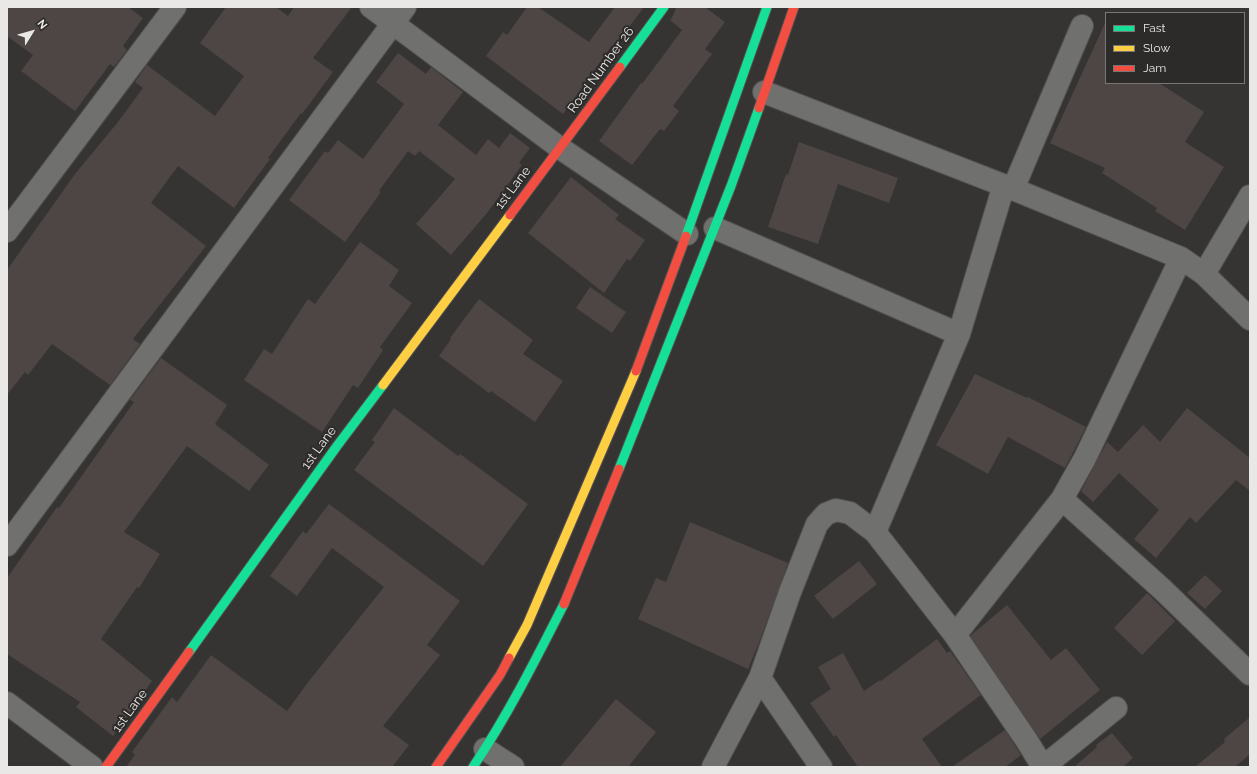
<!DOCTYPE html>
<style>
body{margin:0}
#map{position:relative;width:1257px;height:774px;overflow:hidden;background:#353433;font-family:Raleway,sans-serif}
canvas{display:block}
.frame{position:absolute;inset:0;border:8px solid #e9e8e6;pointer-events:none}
.legend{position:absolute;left:1105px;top:12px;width:140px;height:72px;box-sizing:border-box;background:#2c2b29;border:1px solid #787775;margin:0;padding:5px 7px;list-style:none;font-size:12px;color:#e9e8e6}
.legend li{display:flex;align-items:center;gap:8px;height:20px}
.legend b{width:20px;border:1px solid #787775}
.north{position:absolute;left:12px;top:12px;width:40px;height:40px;-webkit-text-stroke:3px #2c2b29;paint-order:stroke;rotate:53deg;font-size:11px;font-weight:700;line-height:16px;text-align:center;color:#e9e8e6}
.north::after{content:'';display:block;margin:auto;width:14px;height:18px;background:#e9e8e6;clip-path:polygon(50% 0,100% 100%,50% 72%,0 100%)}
</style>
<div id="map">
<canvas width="1257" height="774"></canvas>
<div class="frame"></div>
<ul class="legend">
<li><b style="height:5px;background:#16e098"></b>Fast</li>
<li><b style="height:5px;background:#ffcf43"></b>Slow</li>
<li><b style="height:5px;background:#f24e42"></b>Jam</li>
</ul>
<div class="north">N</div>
</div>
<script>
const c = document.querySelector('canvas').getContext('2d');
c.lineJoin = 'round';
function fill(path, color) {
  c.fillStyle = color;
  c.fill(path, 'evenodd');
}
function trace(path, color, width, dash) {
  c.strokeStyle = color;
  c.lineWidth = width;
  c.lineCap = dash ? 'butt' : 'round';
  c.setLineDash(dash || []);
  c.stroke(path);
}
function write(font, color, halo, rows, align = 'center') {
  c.font = font + ' Raleway,sans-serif';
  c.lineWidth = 4;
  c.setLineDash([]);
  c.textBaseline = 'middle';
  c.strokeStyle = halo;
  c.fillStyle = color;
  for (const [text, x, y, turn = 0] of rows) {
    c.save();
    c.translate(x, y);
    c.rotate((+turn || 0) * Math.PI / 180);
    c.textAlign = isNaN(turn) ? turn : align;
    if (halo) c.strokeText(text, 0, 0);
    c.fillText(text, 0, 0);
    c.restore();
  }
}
const building = new Path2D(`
 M7,7H128L143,18L123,46L127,50L114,67L110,64L75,111L21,71L33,55L7,36Z
 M226,7H276L288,16L294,7H352L313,58L333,72L302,114L301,113L268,158L270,159L234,208L178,166L151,203L206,246L133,339L140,344L110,385L52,344L28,375L25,372L7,395V270L75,174L118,122L143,88L135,82L147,65L215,116L244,76L200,43Z
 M527,7H538L589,42L615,7H644L614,47L612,45L563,114L486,56L503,32L507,35Z
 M676,7H705L725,22L705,49L712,54L673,106L679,111L664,131L660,129L632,165L599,141L641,83L642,84L682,30L670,20L674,14Z
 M1106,21V83H1159L1204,112L1185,142L1224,167L1185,230L1155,211L1157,208L1102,173L1105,168L1050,143Z
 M398,53L426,74L431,67L463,92L438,125L476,155L488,139L499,148L510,133L530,148L519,163L522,165L487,213L451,255L416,224L455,179L419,151L415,156L408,151L379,191L381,192L345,242L289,200L325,151L328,153L338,140L363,159L404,104L376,82Z
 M799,142L898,178L889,203L838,184L818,244L768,227L786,174L788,175Z
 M571,177L619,215L615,219L645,240L630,261L627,259L604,293L528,233Z
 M360,242L399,270L389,286L412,303L380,347L383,350L358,388L353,385L322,432L244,380L264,349L272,354L308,299L315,304Z
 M590,287L626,312L612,333L576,308Z
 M479,299L533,340L523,354L563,381L535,422L491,391L489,393L439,356L451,339L450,338Z
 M161,358L227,405L215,424L269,465L249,491L187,446L124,532L160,554L139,588L137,587L101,639L152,681L113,736L76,707L80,702L7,654V578L45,524L57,507L59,508L134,402L130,400Z
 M975,374L1027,398L1028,397L1086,427L1065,468L1008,437L988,474L936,445Z
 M394,408L458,456L460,454L528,504L483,566L354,470L375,442L372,440Z
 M1187,408L1250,458V491L1236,480L1196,523L1190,517L1156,558L1134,539L1159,510L1119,473L1093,502L1081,491L1107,442L1118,452L1143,425L1160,442Z
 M329,504L460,601L427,645L440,655L383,726L409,745L392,767H126L135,755L132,752L172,697L177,702L211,655L287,711L309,681L384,587L332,548L297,596L270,576L303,531L306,534Z
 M690,522L788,563L760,640L748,669L638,619L656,578L666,582Z
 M859,561L877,584L833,619L814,596Z
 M1205,575L1222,591L1205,609L1187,593Z
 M1147,593L1175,621L1142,655L1114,628Z
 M1007,605L1051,660L1066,648L1100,690L1040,739L970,636Z
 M937,639L947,653L950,651L981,695L922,739L942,767H858L836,735L834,737L810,703L831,689L818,667L843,653L864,691L880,680L881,681Z
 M616,699L656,732L628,767H560Z
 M1250,717V754L1235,767H1195L1225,742L1224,739Z
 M1005,730L1021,755L1012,762L1005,767H952Z
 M1112,733L1133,758L1123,767H1074L1097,747L1096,745Z`);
const street = new Path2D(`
 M371,7L560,148L687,234
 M764,92L1013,189L1181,258L1204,274L1250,319
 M1013,189L1082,26
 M715,228L959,334
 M7,231L175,7
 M1204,274L1250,196
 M1062,499L1162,589L1250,674
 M875,532L959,334L1004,185
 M7,545L405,7
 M955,635L1062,499L1085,458L1181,258
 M760,678L821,767
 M7,703L92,767
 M485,749L513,767
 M713,767L760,678L790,592L817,524L826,514L836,510L850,513L875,532L955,635L1027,741L1043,767
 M1043,767L1116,708`);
const fast = new Path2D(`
 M620,67L664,7
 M686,236L767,7
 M619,469L731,186L759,108
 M189,652L337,446L383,385
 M473,767C508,715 536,659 564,604`);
const slow = new Path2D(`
 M383,385L510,215
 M509,658L527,625L636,371`);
const jam = new Path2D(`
 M759,108L794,7
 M510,215L620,67
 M636,371L686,236
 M564,604L619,469
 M106,767L189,652
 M436,767L500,675L509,658`);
const streetNames = [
 ["Road Number 26",601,70,-54],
 ["1st Lane",513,188,-53],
 ["1st Lane",319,448,-54],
 ["1st Lane",130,711,-54]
];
fill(building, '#4e4644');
trace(street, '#525150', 24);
trace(fast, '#525150', 11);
trace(slow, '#525150', 11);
trace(jam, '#525150', 11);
trace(street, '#70706e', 22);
trace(fast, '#16e098', 9);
trace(slow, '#ffcf43', 9);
trace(jam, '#f24e42', 9);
write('13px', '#e9e8e6', '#2c2b29', streetNames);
</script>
